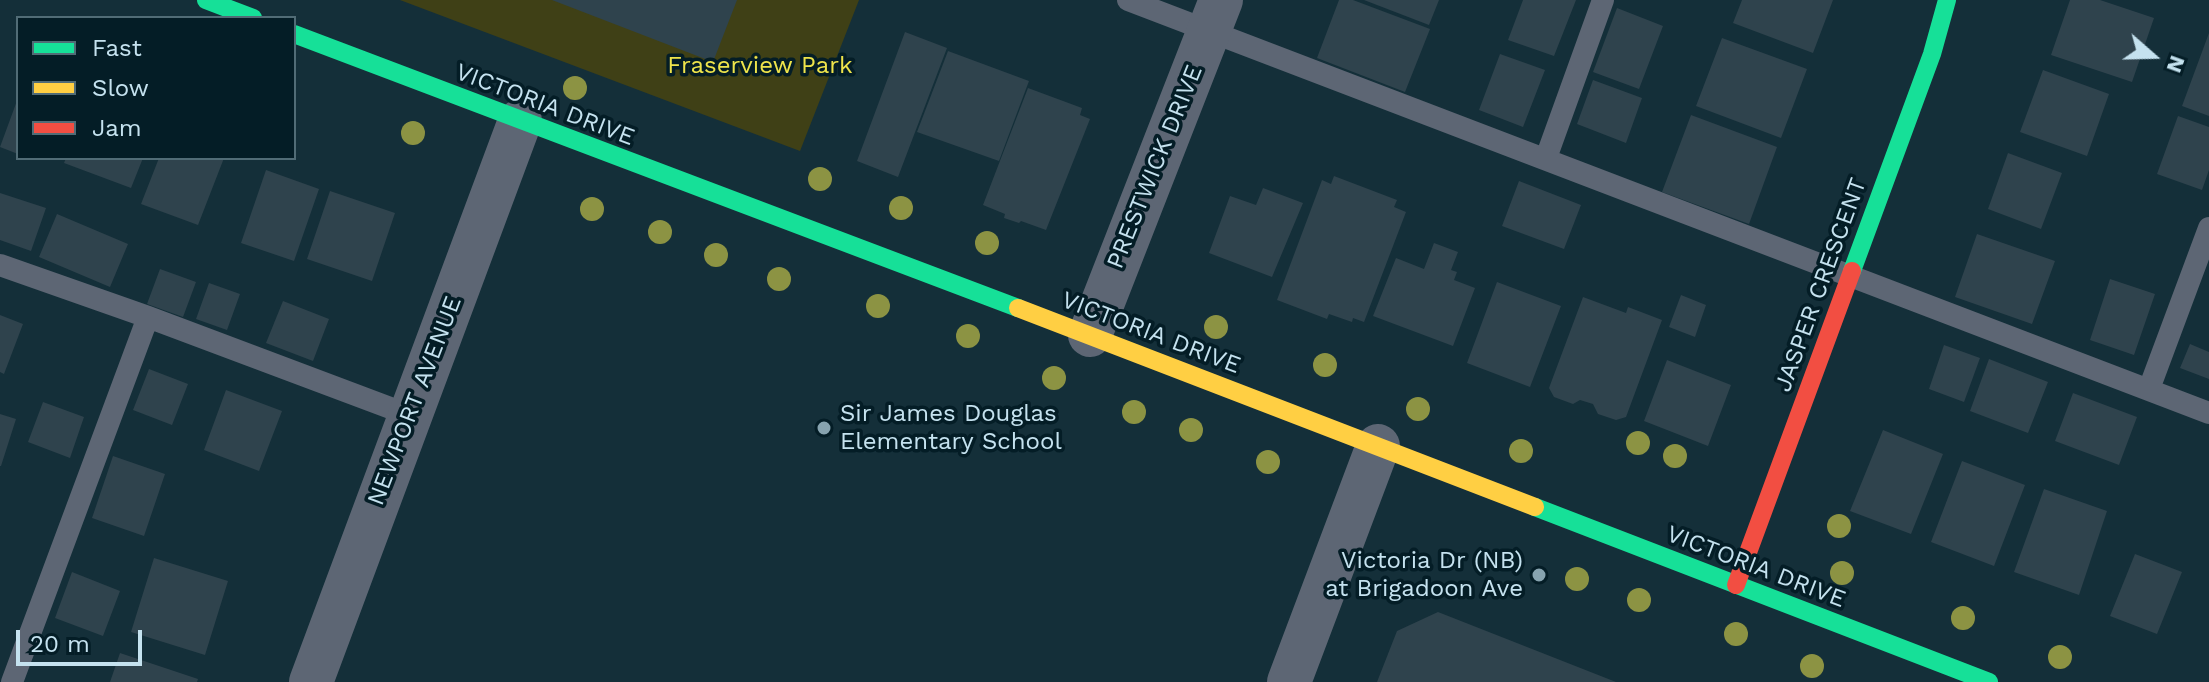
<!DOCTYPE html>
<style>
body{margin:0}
#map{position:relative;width:2209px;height:682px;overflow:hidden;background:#142f39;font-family:"Work Sans",sans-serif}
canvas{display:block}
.legend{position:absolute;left:16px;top:16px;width:280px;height:144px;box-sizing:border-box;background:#041d26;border:2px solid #516c76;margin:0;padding:10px 14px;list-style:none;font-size:24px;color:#c5e2ef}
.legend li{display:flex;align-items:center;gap:16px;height:40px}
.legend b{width:40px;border:2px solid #516c76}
.north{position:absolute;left:2113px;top:16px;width:80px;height:80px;-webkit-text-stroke:6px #041d26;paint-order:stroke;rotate:110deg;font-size:22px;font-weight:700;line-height:32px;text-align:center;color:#c5e2ef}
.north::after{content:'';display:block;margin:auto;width:28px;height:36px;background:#c5e2ef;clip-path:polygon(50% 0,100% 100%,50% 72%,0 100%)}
.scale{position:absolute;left:16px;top:630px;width:126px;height:36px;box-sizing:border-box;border:4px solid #c5e2ef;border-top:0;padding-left:10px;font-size:24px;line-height:28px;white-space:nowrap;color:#c5e2ef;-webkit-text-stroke:6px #041d26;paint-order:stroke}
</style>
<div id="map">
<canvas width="2209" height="682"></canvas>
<ul class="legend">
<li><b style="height:10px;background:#16e098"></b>Fast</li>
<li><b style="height:10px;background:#ffcf43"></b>Slow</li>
<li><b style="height:10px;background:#f24e42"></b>Jam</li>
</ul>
<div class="north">N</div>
<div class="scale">20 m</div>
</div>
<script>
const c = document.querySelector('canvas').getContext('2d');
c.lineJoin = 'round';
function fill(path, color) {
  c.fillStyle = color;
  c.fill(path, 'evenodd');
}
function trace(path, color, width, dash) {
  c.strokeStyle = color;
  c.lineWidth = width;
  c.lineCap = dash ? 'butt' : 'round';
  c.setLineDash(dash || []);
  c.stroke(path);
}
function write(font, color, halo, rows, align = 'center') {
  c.font = font + ' "Work Sans",sans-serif';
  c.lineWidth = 7;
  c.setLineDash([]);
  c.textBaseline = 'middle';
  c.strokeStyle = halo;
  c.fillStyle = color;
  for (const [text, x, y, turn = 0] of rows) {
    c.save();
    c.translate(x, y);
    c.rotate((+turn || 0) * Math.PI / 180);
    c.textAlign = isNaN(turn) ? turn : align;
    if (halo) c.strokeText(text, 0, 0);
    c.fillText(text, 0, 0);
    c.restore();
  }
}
const green = new Path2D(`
 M400,0H859L800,151Z`);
const building = new Path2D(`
 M552,0H737L713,62Z
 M1339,0H1353L1430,29L1405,92L1317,58Z
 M1364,0H1439L1429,25Z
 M1523,0H1576L1554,56L1508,40Z
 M1742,0H1833L1813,53L1733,23Z
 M2070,0H2100L2154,18L2132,82L2051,55Z
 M1617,8L1663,26L1639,89L1593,72Z
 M905,32L947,48L898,177L857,161Z
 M2209,33V116L2182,106Z
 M1722,38L1807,69L1781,138L1696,106Z
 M948,51L1029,81L999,161L917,132Z
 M1500,54L1545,70L1523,127L1479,110Z
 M2043,70L2109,94L2087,156L2020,132Z
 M1593,80L1642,98L1626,143L1577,124Z
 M1028,88L1082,108L1080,115L1090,119L1046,230L1021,221L1019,223L1004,218L1005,214L983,205Z
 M18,98V154L0,147Z
 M1691,115L1777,147L1749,224L1662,192Z
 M2178,116L2209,127V170L2202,190L2157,174Z
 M2008,153L2062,173L2041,229L1988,209Z
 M66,158H143L131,188L64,163Z
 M159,158H224L198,225L141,204Z
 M266,170L319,189L294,261L241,243Z
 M1334,176L1397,200L1394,207L1406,212L1364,322L1353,318L1352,322L1329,314L1327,319L1277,300L1322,180L1331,184Z
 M1519,181L1581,205L1564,249L1502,226Z
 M1263,188L1303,203L1272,277L1209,253L1230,196L1256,205Z
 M330,191L395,213L372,281L307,259Z
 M0,193L46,208L31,251L0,240Z
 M57,214L128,244L110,287L39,257Z
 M1977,234L2055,261L2032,324L1955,297Z
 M1434,243L1458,252L1451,270L1457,272L1454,280L1475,288L1453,346L1373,316L1396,258L1424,269Z
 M160,269L196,282L183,317L147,304Z
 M2110,279L2155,294L2134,355L2090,340Z
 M1497,282L1561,306L1530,387L1467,363Z
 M209,283L240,294L227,330L196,319Z
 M1681,295L1706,305L1695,337L1669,327Z
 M1583,297L1626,313L1628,307L1662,320L1626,417L1616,420L1598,414L1593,404L1580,400L1573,404L1554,397L1549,388Z
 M283,301L329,319L313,361L266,343Z
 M0,315L23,324L4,374L0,372Z
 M2190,344L2209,352V379L2180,368Z
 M1944,345L1980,358L1964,402L1929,389Z
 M1989,359L2048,382L2028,433L1970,411Z
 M1667,360L1731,385L1708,446L1644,421Z
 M149,369L188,384L172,425L133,410Z
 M226,390L282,411L259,471L204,450Z
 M2073,393L2137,417L2119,465L2055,441Z
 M43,402L84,417L70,458L28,442Z
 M0,414L16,419L1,466H0Z
 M1883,430L1943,454L1911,534L1850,511Z
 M113,456L165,474L144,536L92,518Z
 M1962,461L2025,485L1994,566L1931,542Z
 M2044,489L2107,511L2079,595L2014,572Z
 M2135,554L2182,572L2157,634L2110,616Z
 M154,558L228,581L205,655L131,632Z
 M72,572L120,591L103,636L55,618Z
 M1438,612L1616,682H1377L1397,631Z
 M120,653L198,679L197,682H110Z`);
const lane = new Path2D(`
 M1128,0L2209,413
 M1546,158L1603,0
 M0,265L148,317L409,415
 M2149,389L2209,228
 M12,682L148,317`);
const street = new Path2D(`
 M1090,335L1221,0
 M311,682L520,121
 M1289,682L1378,446`);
const fast = new Path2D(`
 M206,0L253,18
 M294,34L1018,308
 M1852,271L1932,54L1947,0
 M1535,507L1989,682`);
const slow = new Path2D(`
 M1018,308L1535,507`);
const jam = new Path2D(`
 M1736,585L1852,271`);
const trees = [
 [575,88],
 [413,133],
 [820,179],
 [901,208],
 [592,209],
 [660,232],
 [987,243],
 [716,255],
 [779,279],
 [878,306],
 [1216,327],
 [968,336],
 [1325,365],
 [1054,378],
 [1418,409],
 [1134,412],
 [1191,430],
 [1638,443],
 [1521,451],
 [1675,456],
 [1268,462],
 [1839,526],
 [1842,573],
 [1577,579],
 [1639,600],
 [1963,618],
 [1736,634],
 [2060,657],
 [1812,666]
];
const markers = [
 [824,428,8,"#87a3af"],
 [1539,575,8,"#87a3af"]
];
const parkNames = [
 ["Fraserview Park",760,66]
];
const streetNames = [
 ["VICTORIA DRIVE",545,105,21],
 ["PRESTWICK DRIVE",1155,167,-68],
 ["JASPER CRESCENT",1821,285,-70],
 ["VICTORIA DRIVE",1151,333,21],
 ["NEWPORT AVENUE",415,401,-69],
 ["VICTORIA DRIVE",1756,567,21]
];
const poiNames = [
 ["Sir James Douglas",840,414],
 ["Elementary School",840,442],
 ["Victoria Dr (NB)",1523,561,"right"],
 ["at Brigadoon Ave",1523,589,"right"]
];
fill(green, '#3f4016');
fill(building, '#2f434d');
trace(lane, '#5d6674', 22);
trace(street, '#5d6674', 44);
trace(fast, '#16e098', 18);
trace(slow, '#ffcf43', 18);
trace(jam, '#f24e42', 18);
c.fillStyle = '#8c9343';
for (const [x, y] of trees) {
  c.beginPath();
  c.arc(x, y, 12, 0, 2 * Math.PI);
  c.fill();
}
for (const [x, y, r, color] of markers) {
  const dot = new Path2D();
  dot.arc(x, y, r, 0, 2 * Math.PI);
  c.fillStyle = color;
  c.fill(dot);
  trace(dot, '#041d26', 3);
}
write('24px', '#eee44b', '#041d26', parkNames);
write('24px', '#c5e2ef', '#041d26', streetNames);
write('24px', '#c5e2ef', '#041d26', poiNames, 'left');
</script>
